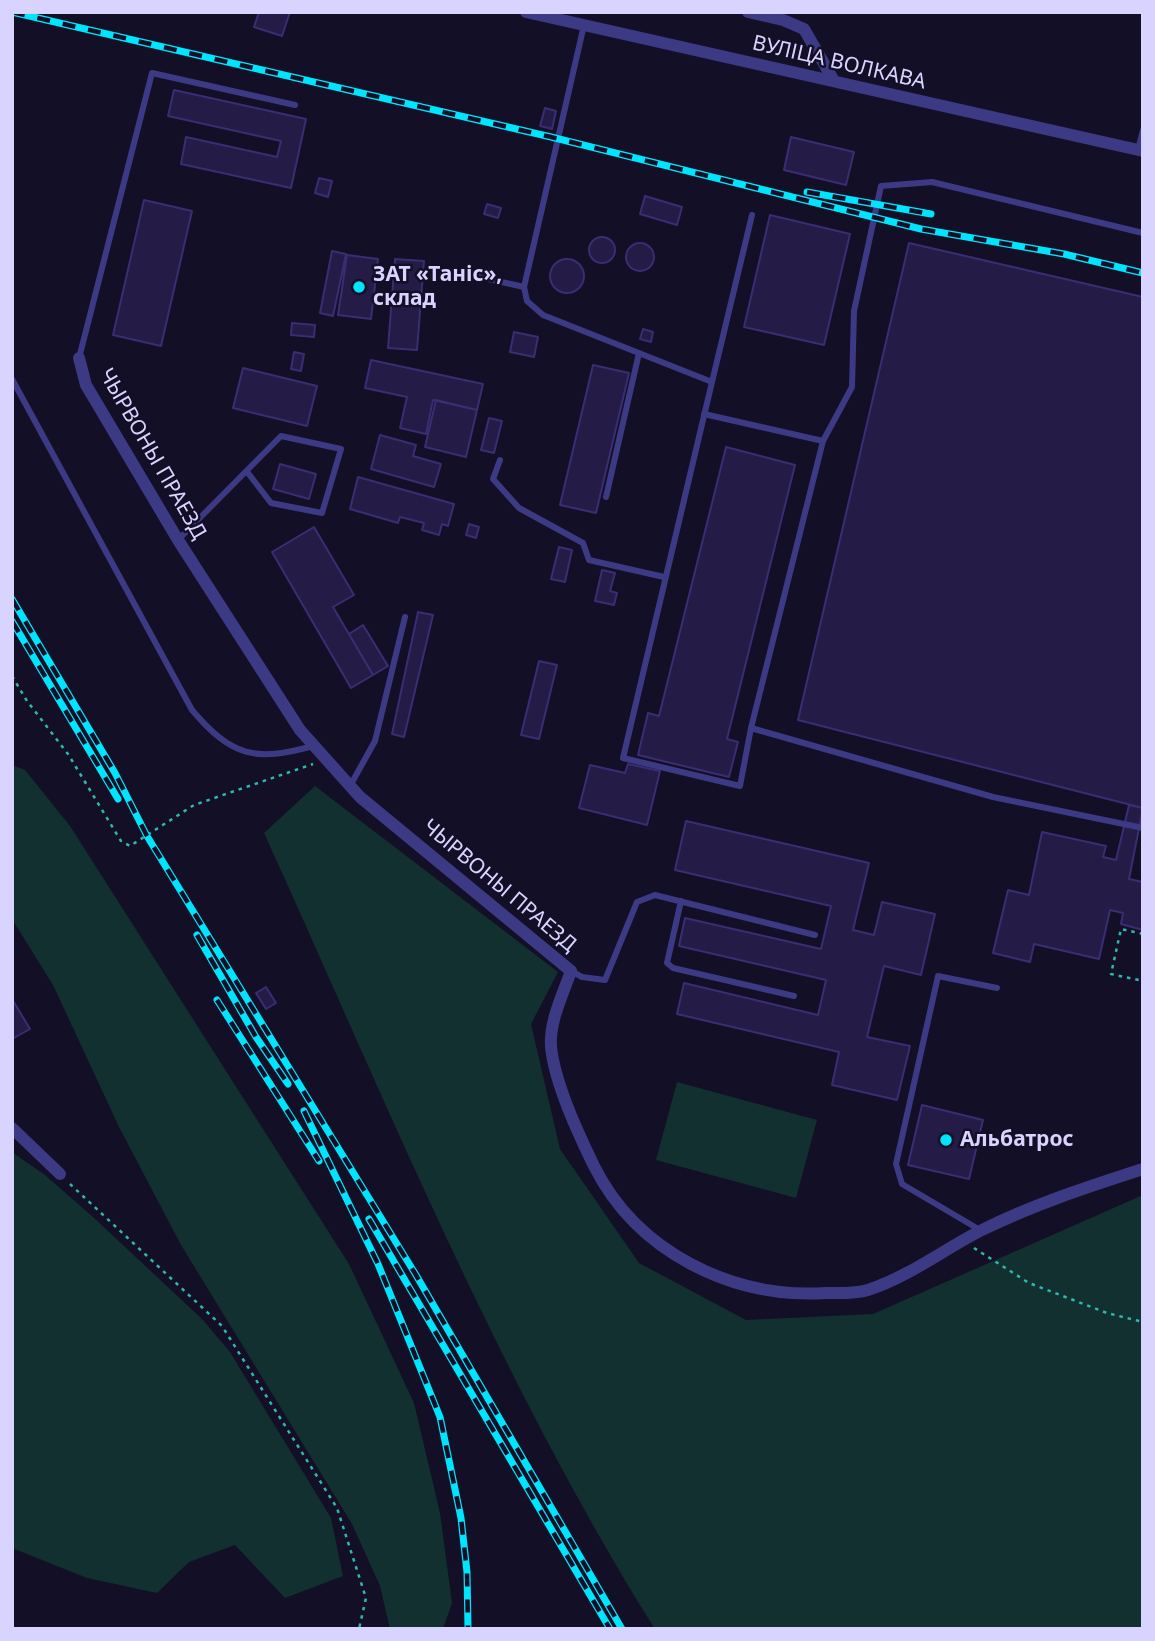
<!DOCTYPE html>
<meta charset="utf-8">
<style>
body{margin:0}
#map{position:relative;width:1155px;height:1641px;overflow:hidden;background:#130f26;font-family:"Noto Sans",sans-serif}
canvas{display:block}
.frame{position:absolute;inset:0;border:14px solid #d9d4ff;pointer-events:none}
</style>
<div id="map">
<canvas width="1155" height="1641"></canvas>
<div class="frame"></div>
</div>
<script>
const c = document.querySelector('canvas').getContext('2d');
c.lineJoin = 'round';
function fill(path, color) {
  c.fillStyle = color;
  c.fill(path, 'evenodd');
}
function trace(path, color, width, dash) {
  c.strokeStyle = color;
  c.lineWidth = width;
  c.lineCap = dash ? 'butt' : 'round';
  c.setLineDash(dash || []);
  c.stroke(path);
}
function write(font, color, halo, rows, align = 'center') {
  c.font = font + ' "Noto Sans",sans-serif';
  c.lineWidth = 5;
  c.setLineDash([]);
  c.textBaseline = 'middle';
  c.strokeStyle = halo;
  c.fillStyle = color;
  for (const [text, x, y, turn = 0] of rows) {
    c.save();
    c.translate(x, y);
    c.rotate((+turn || 0) * Math.PI / 180);
    c.textAlign = isNaN(turn) ? turn : align;
    if (halo) c.strokeText(text, 0, 0);
    c.fillText(text, 0, 0);
    c.restore();
  }
}
const green = new Path2D(`
 M12,765L25,770L70,826L349,1264L414,1403L440,1513L452,1603L443,1629H390L380,1586L352,1524L181,1245L119,1127L53,985L12,919Z
 M315,786L558,972L531,1024L560,1149L639,1263L746,1320L873,1314L1143,1195V1629H655C498,1378 386,1101 264,833Z
 M677,1082L817,1120L796,1198L656,1160Z
 M12,1152L45,1175L93,1217L202,1319L230,1352L331,1518L343,1576L285,1598L235,1545L189,1562L157,1593L87,1578L12,1548Z`);
const building = new Path2D(`
 M259,12H290L282,36L254,27Z
 M174,90L306,119L291,188L181,164L186,137L277,157L281,141L168,116Z
 M545,108L556,111L552,129L540,126Z
 M791,137L854,152L846,185L784,170Z
 M319,178L332,181L328,197L315,193Z
 M645,196L682,207L677,225L640,214Z
 M144,200L192,211L161,346L113,335Z
 M487,204L501,208L498,218L484,214Z
 M770,215L850,234L824,345L744,327Z
 M589 250a13 13 0 1 1 26 0a13 13 0 1 1-26 0Z
 M909,243L1143,297V808L798,720Z
 M626 257a14 14 0 1 1 28 0a14 14 0 1 1-28 0Z
 M332,251L346,254L333,316L320,313Z
 M347,255L378,259L371,319L338,315Z
 M550 276a17 17 0 1 1 34 0a17 17 0 1 1-34 0Z
 M395,259L424,261L417,350L388,348Z
 M292,323L315,325L314,337L291,335Z
 M643,329L653,332L651,342L640,339Z
 M514,332L538,337L534,357L510,352Z
 M294,352L304,354L301,371L291,369Z
 M371,360L483,384L477,410L433,400L426,434L400,428L407,397L365,388Z
 M593,365L629,373L596,513L560,505Z
 M243,368L317,386L307,426L233,408Z
 M436,400L477,410L466,457L425,447Z
 M489,418L502,421L494,453L481,450Z
 M380,435L416,445L413,456L441,464L434,487L371,469Z
 M726,447L795,465L727,739L738,742L729,777L638,755L648,713L659,716Z
 M280,464L316,474L309,499L273,489Z
 M358,477L454,504L448,526L442,524L439,535L422,530L424,523L400,517L398,523L350,509Z
 M469,524L479,527L476,538L466,535Z
 M314,527L354,595L333,607L373,675L351,688L272,552Z
 M559,547L572,550L565,582L551,579Z
 M602,570L615,573L610,591L617,593L614,605L595,601Z
 M418,612L433,615L404,737L392,734Z
 M363,625L388,666L373,675L349,634Z
 M539,661L557,665L539,739L521,735Z
 M628,764L660,771L647,825L579,808L590,765L625,773Z
 M1129,805L1143,808L1129,879L1143,882V930L1121,924L1123,913L1110,910L1099,959L1034,944L1030,962L993,953L1008,890L1029,895L1042,832L1106,846L1103,857L1116,860Z
 M686,821L869,863L853,930L874,935L882,902L935,914L921,975L884,966L867,1037L910,1046L897,1100L832,1085L839,1052L677,1014L684,983L818,1015L826,980L679,946L685,918L821,949L831,906L675,870Z
 M266,987L276,1003L266,1009L256,993Z
 M12,999L30,1029L12,1039Z
 M922,1105L983,1120L969,1179L908,1165Z`);
const path = new Path2D(`
 M12,676L27,701L68,754L121,841L130,846L194,805L313,764
 M1143,934L1121,929L1111,974L1143,981
 M70,1184L222,1326L337,1508L366,1598L359,1629
 M974,1248L1029,1283L1107,1313L1143,1322`);
const lane = new Path2D(`
 M584,25L524,287L527,301L543,315L712,382L623,758L740,786L751,728L993,797L1143,828
 M1138,150L1143,130
 M453,271L524,287
 M79,358L152,73L295,105
 M12,379L192,710C232,757 255,762 313,746
 M712,382L752,215
 M704,414L823,441L751,728
 M823,441L852,387L854,311L881,186L932,182L1143,233
 M500,460L493,479L519,508L583,543L589,560L664,577
 M606,497L639,353
 M178,540L281,436L341,449L322,513L271,503L248,473
 M350,786L375,741L405,617
 M681,901L667,963L673,968L794,996
 M571,971L582,977L605,980L637,902L655,895L815,935
 M980,1230L902,1184L896,1164L938,976L997,988`);
const street = new Path2D(`
 M526,12L1143,151
 M748,12L783,20L804,29L834,81
 M79,358L86,385L178,540L300,730L360,797L571,971C563,994 549,1022 551,1047C555,1084 578,1133 594,1166C637,1252 732,1299 826,1293C839,1293 855,1294 868,1290C908,1277 943,1250 980,1231C1032,1205 1087,1187 1143,1169
 M12,1128L60,1174`);
const rail = new Path2D(`
 M12,12L551,137L921,229L1064,254L1143,273
 M807,192L931,214
 M12,599L115,773L147,836L416,1275L622,1629
 M12,621L118,799
 M197,935L256,1037L288,1084
 M217,1000L319,1161
 M304,1111L378,1264L440,1417L461,1518L467,1572L468,1629
 M369,1219L610,1629`);
const markers = [
 [359,287,7,"#00e5ff"],
 [946,1140,7,"#00e5ff"]
];
const streetNames = [
 ["ВУЛІЦА ВОЛКАВА",839,63,13],
 ["ЧЫРВОНЫ ПРАЕЗД",152,454,60],
 ["ЧЫРВОНЫ ПРАЕЗД",499,886,40]
];
const poiNames = [
 ["ЗАТ «Таніс»,",373,275],
 ["склад",373,299],
 ["Альбатрос",960,1140]
];
fill(green, '#12302f');
fill(building, '#241b47');
trace(building, '#3b2d73', 2);
trace(path, '#2fb8b0', 2.5, [3.5, 5]);
trace(lane, '#3d3a85', 6);
trace(street, '#3d3a85', 12);
trace(rail, '#00e5ff', 7);
trace(rail, '#130f26', 4.5, [13]);
for (const [x, y, r, color] of markers) {
  const dot = new Path2D();
  dot.arc(x, y, r, 0, 2 * Math.PI);
  c.fillStyle = color;
  c.fill(dot);
  trace(dot, '#130f26', 2.5);
}
write('21px', '#d9d4ff', '#130f26', streetNames);
write('bold 21px', '#d9d4ff', '#130f26', poiNames, 'left');
</script>
